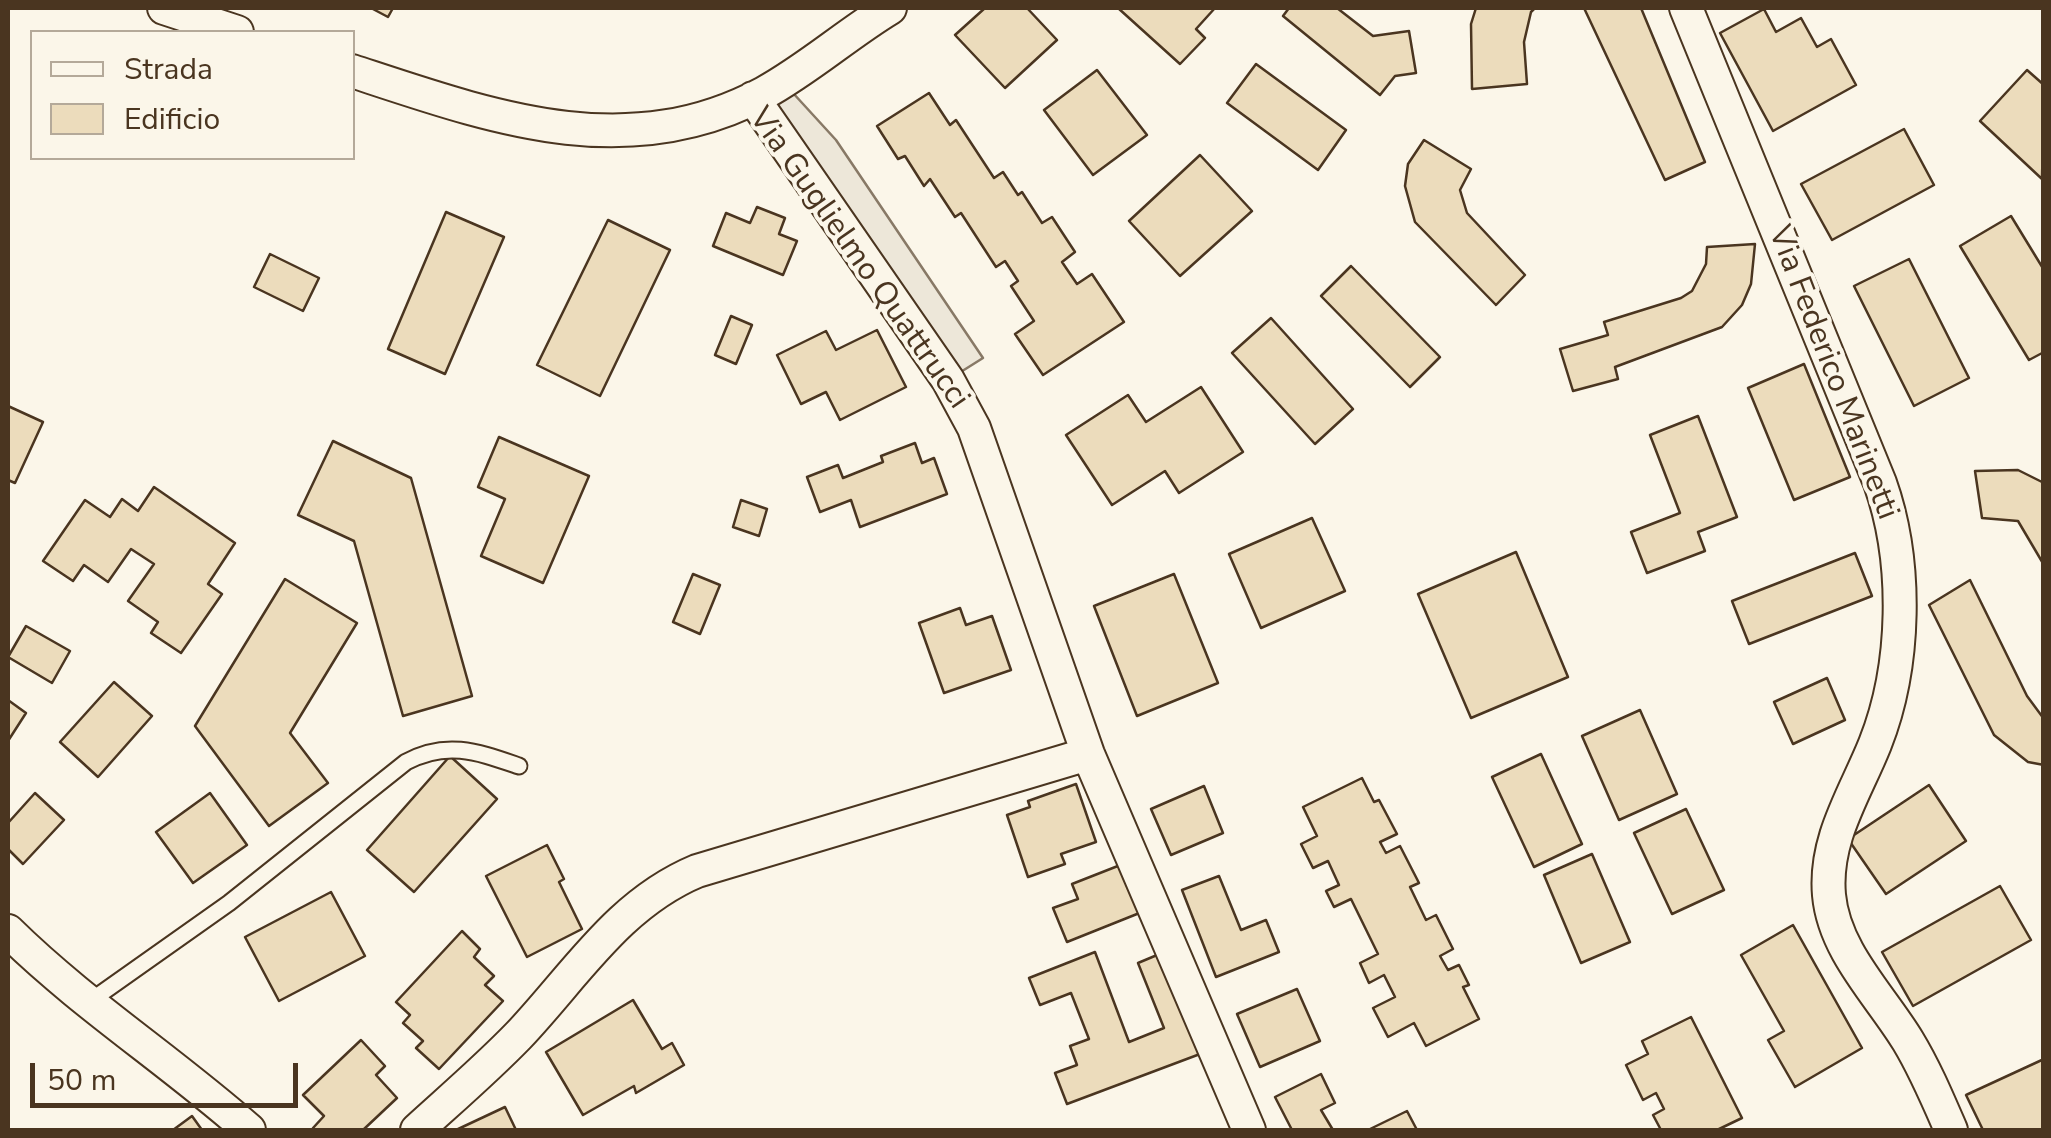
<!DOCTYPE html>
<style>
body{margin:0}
#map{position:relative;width:2051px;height:1138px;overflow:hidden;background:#fbf6e9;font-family:"Nunito Sans",sans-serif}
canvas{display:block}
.frame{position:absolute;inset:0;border:10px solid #4a3520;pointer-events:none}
.legend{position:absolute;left:30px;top:30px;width:325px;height:130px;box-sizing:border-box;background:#fbf6e9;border:2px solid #b4a999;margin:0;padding:12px 18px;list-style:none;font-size:30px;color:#4a3520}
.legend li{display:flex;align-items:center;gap:20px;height:50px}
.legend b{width:50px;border:2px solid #b4a999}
.scale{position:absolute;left:30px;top:1063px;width:268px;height:45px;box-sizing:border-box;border:5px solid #4a3520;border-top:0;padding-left:12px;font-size:30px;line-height:35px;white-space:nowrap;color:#4a3520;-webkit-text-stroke:8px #fbf6e9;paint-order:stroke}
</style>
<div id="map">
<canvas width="2051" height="1138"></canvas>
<div class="frame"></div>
<ul class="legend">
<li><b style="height:12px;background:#fbf6e9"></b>Strada</li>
<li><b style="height:28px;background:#ecdcbc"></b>Edificio</li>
</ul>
<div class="scale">50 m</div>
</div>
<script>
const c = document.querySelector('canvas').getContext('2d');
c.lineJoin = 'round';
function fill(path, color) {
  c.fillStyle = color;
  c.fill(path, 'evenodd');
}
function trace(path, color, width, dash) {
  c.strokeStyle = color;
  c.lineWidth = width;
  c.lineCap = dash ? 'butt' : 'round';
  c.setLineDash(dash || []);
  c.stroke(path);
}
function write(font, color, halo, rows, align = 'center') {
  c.font = font + ' "Nunito Sans",sans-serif';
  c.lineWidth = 8;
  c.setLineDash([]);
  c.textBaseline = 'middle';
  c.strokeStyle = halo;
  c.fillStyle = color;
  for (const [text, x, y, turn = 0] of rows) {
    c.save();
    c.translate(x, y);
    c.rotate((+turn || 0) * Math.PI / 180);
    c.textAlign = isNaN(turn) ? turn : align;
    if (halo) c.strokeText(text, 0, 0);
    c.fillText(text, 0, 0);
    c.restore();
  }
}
const parking = new Path2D(`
 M782,81L836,140L983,358L948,380L768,90Z`);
const building = new Path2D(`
 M371,8H393L388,17Z
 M985,8H1027L1057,40L1005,88L955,35Z
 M1118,8H1215L1196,29L1205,38L1180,64Z
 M1289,8H1337L1373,36L1409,31L1416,73L1395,76L1380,95L1283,16Z
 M1535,8L1531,12L1524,42L1527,84L1472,89L1471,24L1476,8Z
 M1584,8H1641L1705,162L1665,180Z
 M1764,9L1776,32L1801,18L1817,47L1831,39L1856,85L1773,131L1720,33Z
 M1256,64L1346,130L1318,170L1227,103Z
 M1097,70L1147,135L1093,175L1044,110Z
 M2027,70L2044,85L2042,179L1980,121Z
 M929,93L950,125L956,120L994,178L1003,172L1018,195L1022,192L1042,223L1052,217L1075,252L1062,262L1077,284L1092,274L1124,322L1043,375L1015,334L1034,321L1011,286L1018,281L1005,261L996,267L961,213L955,217L930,179L924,186L905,156L898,159L877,126Z
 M1904,129L1934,185L1832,240L1801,184Z
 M1424,140L1471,169L1460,190L1467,213L1525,275L1496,305L1415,222L1405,186L1408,164Z
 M1200,155L1252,211L1180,276L1129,221Z
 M757,207L785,218L779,234L797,241L783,275L713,246L726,213L750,223Z
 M446,212L504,237L445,374L388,349Z
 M2011,216L2044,270V352L2029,360L1960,246Z
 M608,220L670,250L600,396L537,365Z
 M1755,244L1751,284L1742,305L1722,327L1615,367L1618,379L1573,391L1560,349L1608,335L1604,322L1681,298L1692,291L1706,264L1707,247Z
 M270,254L319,278L303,311L254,287Z
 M1909,259L1969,378L1914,406L1854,286Z
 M1351,266L1440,357L1410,387L1321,296Z
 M731,316L752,325L736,364L715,355Z
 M1271,318L1353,409L1315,444L1232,353Z
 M877,330L906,387L840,420L826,392L801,404L777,355L826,331L836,350Z
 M1804,364L1850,477L1794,500L1748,388Z
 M1201,387L1243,452L1179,493L1165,471L1112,505L1066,435L1128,395L1146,422Z
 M8,406L43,422L15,483L8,480Z
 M1698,416L1737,517L1698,532L1705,551L1647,573L1631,532L1680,513L1650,435Z
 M499,437L589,476L543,583L481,556L505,499L478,487Z
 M333,441L411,478L472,696L403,716L354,541L298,515Z
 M915,443L922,463L934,458L947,494L860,527L851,500L820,512L807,477L838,465L843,478L883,462L881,456Z
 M2018,470L2044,483V565L2018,521L1982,518L1975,471Z
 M154,487L235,543L208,584L222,594L181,653L151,633L158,622L128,601L154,564L131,549L108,582L84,565L73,581L43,561L85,500L110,517L122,499L138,511Z
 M741,500L767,509L759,536L733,527Z
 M1312,518L1345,591L1261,628L1229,554Z
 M1516,552L1568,677L1471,718L1418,594Z
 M1855,553L1872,596L1749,644L1732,601Z
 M693,574L720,585L700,634L673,622Z
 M1174,574L1218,683L1137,716L1094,606Z
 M285,579L357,623L290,733L328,783L269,826L195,726Z
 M1970,580L2027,696L2044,719V765L2028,762L1994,735L1929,605Z
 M960,608L966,625L992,616L1011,670L944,693L919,623Z
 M26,626L70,651L52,683L8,657Z
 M1827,678L1845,720L1793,744L1774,702Z
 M114,682L152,716L98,777L60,742Z
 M8,700L26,713L8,741Z
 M1640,710L1677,794L1619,820L1582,736Z
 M1541,754L1582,844L1534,867L1492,777Z
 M450,756L497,799L414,892L367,850Z
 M1362,778L1374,802L1379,800L1397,834L1380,842L1386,853L1400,846L1419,883L1410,887L1426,920L1436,915L1453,949L1440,956L1448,970L1459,965L1469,985L1463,987L1479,1019L1426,1046L1414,1023L1388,1037L1373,1008L1395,997L1384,975L1369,983L1360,963L1378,954L1351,899L1334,907L1326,891L1339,885L1328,861L1313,868L1301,844L1317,836L1303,807Z
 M1076,784L1096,842L1061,854L1065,864L1028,877L1007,815L1030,807L1028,801Z
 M1929,785L1966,841L1886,894L1848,839Z
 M1204,786L1223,833L1171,855L1151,809Z
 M35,793L64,820L23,864L8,849V823Z
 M210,793L247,845L193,883L156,832Z
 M1686,809L1724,890L1672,914L1634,833Z
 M547,845L564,879L559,882L582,929L527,957L486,876Z
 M1592,854L1630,942L1581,963L1544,875Z
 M1128,862L1147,910L1067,942L1053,908L1078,899L1072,884Z
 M1219,876L1241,930L1266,920L1279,952L1216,977L1182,890Z
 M2000,886L2031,940L1913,1006L1882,952Z
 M331,892L365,956L279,1001L245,937Z
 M1793,925L1862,1048L1795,1087L1768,1040L1784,1031L1741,955Z
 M462,931L480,949L474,957L494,976L485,985L503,1001L439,1069L416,1048L423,1041L403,1023L410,1015L396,1002Z
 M1169,950L1208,1051L1067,1104L1055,1073L1077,1065L1070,1046L1089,1039L1071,993L1040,1005L1029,978L1095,952L1129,1042L1164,1028L1138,963Z
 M1297,989L1320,1041L1260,1067L1237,1014Z
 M633,1000L662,1049L672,1043L684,1065L636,1093L634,1086L583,1115L546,1052Z
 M1691,1017L1742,1118L1717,1130H1661L1653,1115L1664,1109L1656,1093L1643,1100L1626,1065L1648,1054L1642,1041Z
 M361,1040L385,1066L376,1075L397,1098L363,1130H316L313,1128L324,1116L303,1095Z
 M2044,1059V1130H1983L1966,1095Z
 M1321,1074L1335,1103L1321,1110L1333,1130H1292L1275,1097Z
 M505,1107L516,1130H456Z
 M1407,1111L1417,1130H1368Z
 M192,1116L202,1130H173Z`);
const service = new Path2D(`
 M89,1002L229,903L406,762C447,740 478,752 519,766`);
const minor = new Path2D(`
 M164,8L237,32
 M1686,8L1880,483C1908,562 1906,666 1875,744C1855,794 1824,839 1829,895C1834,951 1880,995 1908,1041C1925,1069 1938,1100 1951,1130
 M352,71C489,116 626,167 764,93C808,69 847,34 890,8
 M753,98L948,380L974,428L1088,754L1249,1130
 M8,931C82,1004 171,1061 249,1130
 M417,1130C451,1099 486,1069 518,1036C575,976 618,904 697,871L1088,754`);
const streetNames = [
 ["Via Guglielmo Quattrucci",858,259,55],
 ["Via Federico Marinetti",1832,373,69]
];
fill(parking, '#ede7d9');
trace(parking, '#887966', 2.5);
fill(building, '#ecdcbc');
trace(building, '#4a3520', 2.5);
trace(service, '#4a3520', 19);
trace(minor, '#4a3520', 36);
trace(service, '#fbf6e9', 15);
trace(minor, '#fbf6e9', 32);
write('32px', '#4a3520', '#fbf6e9', streetNames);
</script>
